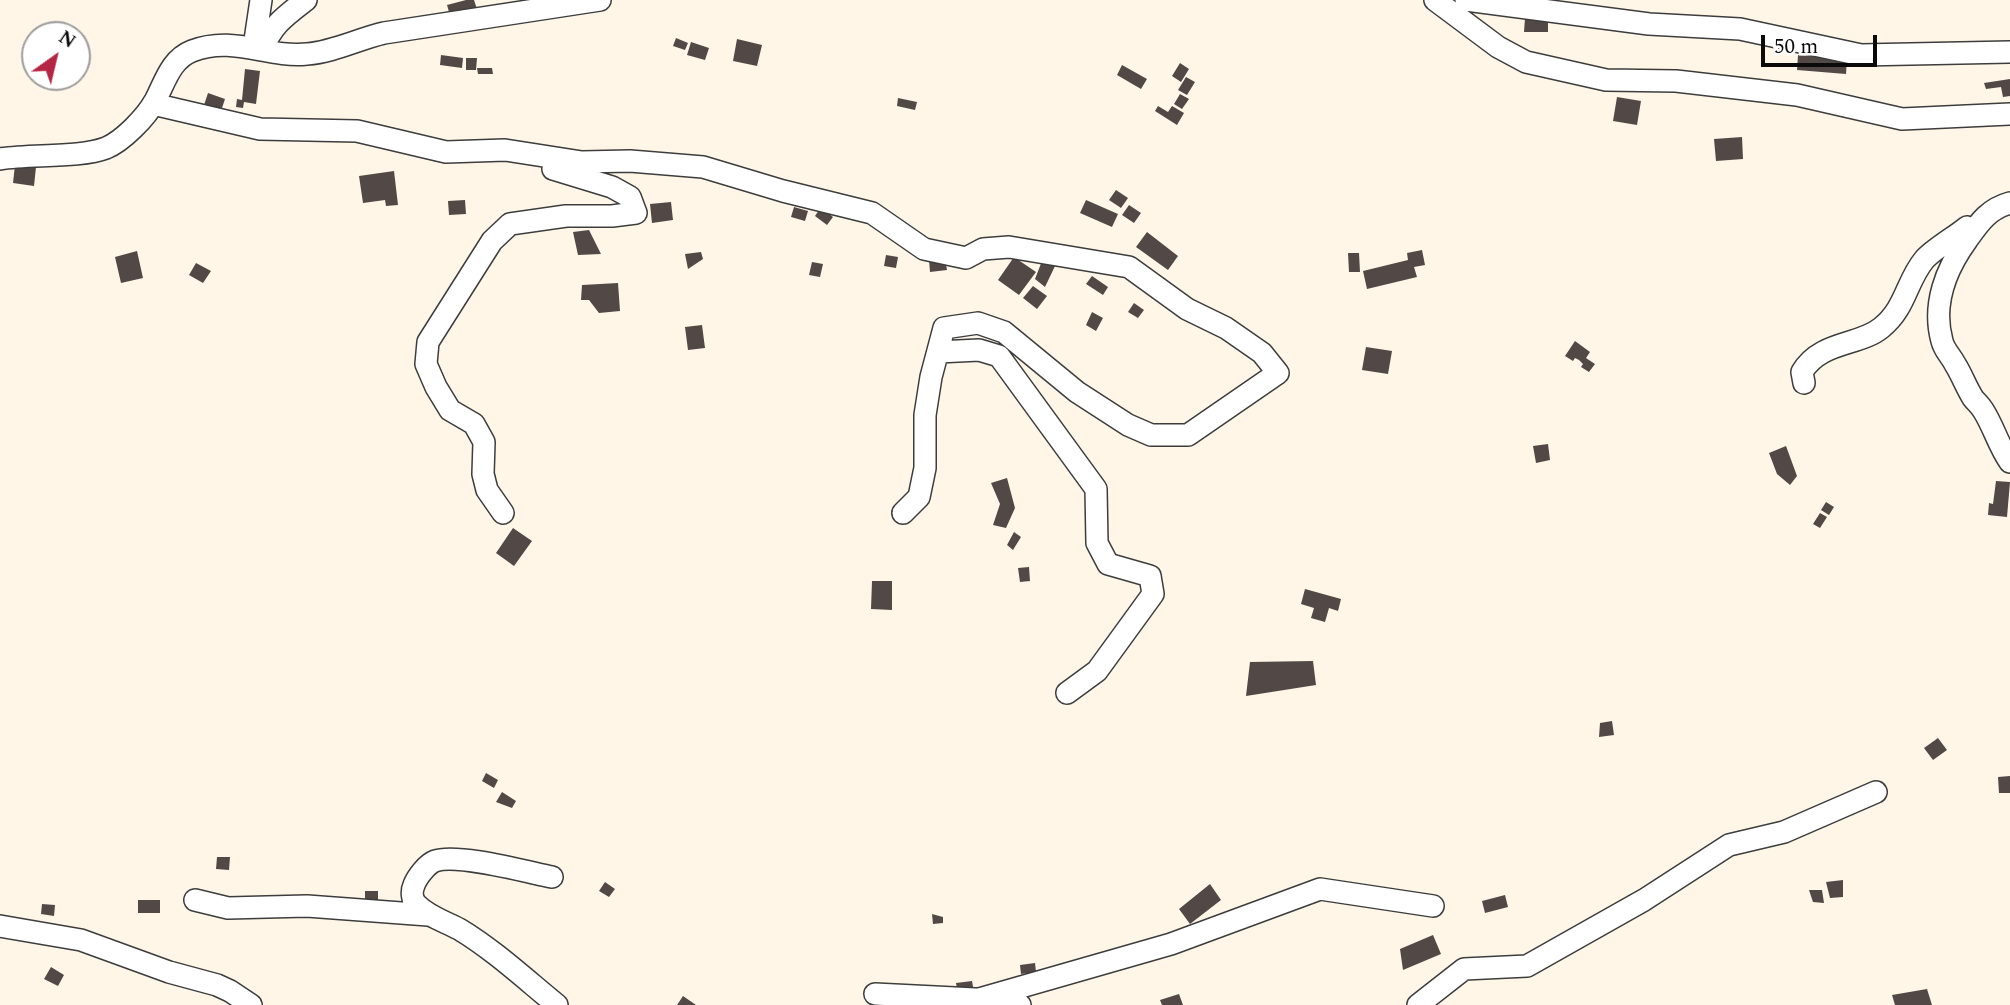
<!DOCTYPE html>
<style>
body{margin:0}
#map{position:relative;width:2010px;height:1005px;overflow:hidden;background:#fff6e7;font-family:Spectral,serif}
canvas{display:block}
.north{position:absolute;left:21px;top:21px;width:70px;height:70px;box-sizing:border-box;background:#fff;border:2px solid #9d9d9d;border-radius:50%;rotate:34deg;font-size:19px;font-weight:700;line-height:28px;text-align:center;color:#0a0a0a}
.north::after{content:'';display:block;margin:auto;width:24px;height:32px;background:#b52645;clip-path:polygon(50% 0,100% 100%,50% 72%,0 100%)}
.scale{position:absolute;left:1761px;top:35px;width:116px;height:32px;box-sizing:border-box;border:4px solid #0a0a0a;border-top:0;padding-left:9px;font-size:21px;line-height:24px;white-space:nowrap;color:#0a0a0a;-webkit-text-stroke:5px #fff;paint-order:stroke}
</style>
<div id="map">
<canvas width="2010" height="1005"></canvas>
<div class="north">N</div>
<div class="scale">50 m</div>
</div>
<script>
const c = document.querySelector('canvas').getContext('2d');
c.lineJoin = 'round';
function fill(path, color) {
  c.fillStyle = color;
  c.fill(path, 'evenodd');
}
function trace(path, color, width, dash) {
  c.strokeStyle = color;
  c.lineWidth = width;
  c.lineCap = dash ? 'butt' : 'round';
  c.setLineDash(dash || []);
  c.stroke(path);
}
const building = new Path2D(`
 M466,0H474L478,12L451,19L447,5Z
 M1525,18H1548V32H1524Z
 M676,38L688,43L685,50L673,46Z
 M737,39L762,45L757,66L733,61Z
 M691,42L709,48L705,60L687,55Z
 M441,55L463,58L462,68L440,65Z
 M1798,55L1847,59L1846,74L1797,70Z
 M466,58H477L476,70H466Z
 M1180,63L1189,69L1181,82L1172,76Z
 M1122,65L1147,79L1141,89L1117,75Z
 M477,68H492L493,74H478Z
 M245,69L260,71L256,104L244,102L243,108L236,107L237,99L242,100Z
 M1186,77L1195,82L1187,95L1178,90Z
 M2010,79V96L2003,97L2001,87L1986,89L1984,83Z
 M208,93L225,99L220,114L203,108Z
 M1180,94L1189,99L1182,109L1174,104Z
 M1617,97L1641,101L1637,125L1613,121Z
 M898,98L917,102L915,110L897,106Z
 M1158,106L1168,112L1172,106L1184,113L1177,125L1155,111Z
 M1742,137L1743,159L1716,161L1714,139Z
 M15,165L36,167L34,186L13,183Z
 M394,171L398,205L386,206L385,200L363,203L359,176Z
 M1116,190L1128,198L1121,208L1109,200Z
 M465,200L466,214L449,215L448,201Z
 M1086,200L1118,214L1112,227L1080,213Z
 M671,202L673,220L652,223L650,204Z
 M1129,205L1141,213L1134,223L1122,215Z
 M794,207L808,211L805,221L791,217Z
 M821,207L833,217L827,225L815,216Z
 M589,230L601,254L578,255L573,232Z
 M1147,232L1178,256L1168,270L1136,247Z
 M1422,250L1425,265L1414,267L1417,277L1367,289L1363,271L1408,260L1407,253Z
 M137,251L143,278L121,283L115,257Z
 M701,252L703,259L688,269L685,254Z
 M1348,253H1359L1360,272H1349Z
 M886,255L898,257L896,268L884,266Z
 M1014,257L1036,272L1019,295L998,280Z
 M945,258L947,270L930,272L929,260Z
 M1042,261L1056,264L1045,287L1035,279Z
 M812,262L823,264L820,277L809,275Z
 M196,263L211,271L203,283L189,275Z
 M1092,276L1108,287L1103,295L1086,284Z
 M618,283L620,311L599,313L589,300H581L582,285Z
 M1033,286L1047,296L1037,309L1023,298Z
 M1134,303L1144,310L1138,318L1128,312Z
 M1092,312L1103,318L1096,331L1086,325Z
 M702,325L705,348L688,350L685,327Z
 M1575,341L1590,352L1586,358L1595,364L1589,372L1581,367L1583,364L1579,360L1575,358L1573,361L1565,356Z
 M1366,347L1392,351L1388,374L1362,370Z
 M1548,444L1550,460L1536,463L1533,446Z
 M1786,446L1797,476L1790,485L1777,474L1769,453Z
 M1007,478L1015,508L1006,528L993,525L1000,504L991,483Z
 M1996,481L2010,482L2007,517L1988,515L1989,503L1993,504Z
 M1826,502L1834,507L1829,515L1821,510Z
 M1820,513L1827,517L1820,528L1813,524Z
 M513,528L532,541L514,566L496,553Z
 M1014,532L1021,537L1013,550L1007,545Z
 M1029,567L1030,581L1020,582L1018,568Z
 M872,581H892V610L871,609Z
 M1305,589L1341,599L1338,611L1329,608L1325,622L1311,618L1314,608L1301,604Z
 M1313,661L1316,685L1246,696L1250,662Z
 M1612,721L1614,735L1599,737L1600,723Z
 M1938,738L1947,750L1933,760L1924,748Z
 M486,773L498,780L494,788L482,781Z
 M2010,776V793H1999L1998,777Z
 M502,792L516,801L512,808L496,802Z
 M217,857H230L229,870L216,869Z
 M1843,880V897L1830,898L1826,882Z
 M605,882L615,889L609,897L599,891Z
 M1210,884L1221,900L1190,924L1179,909Z
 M1809,890H1822L1824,903L1813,902Z
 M365,891H378V906H365Z
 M1505,895L1508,907L1485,913L1482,901Z
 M138,900H160V913H138Z
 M42,904L55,905L54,916L41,914Z
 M932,914L943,917V923L933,924Z
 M1433,935L1441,954L1403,970L1400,949Z
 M1035,963L1036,972L1021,974L1020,965Z
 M51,967L64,975L58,986L44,979Z
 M972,981L974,992L958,995L956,983Z
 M1927,989L1932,1005H1895L1892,995Z
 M1179,994L1183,1005H1162L1160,1000Z
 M683,996L696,1005H677Z`);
const minor = new Path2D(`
 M1435,0L1498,47L1526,62L1606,80L1676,81L1797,95L1902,119L2010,114
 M1466,0L1649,24L1740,29L1861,55L2010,52
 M254,47L261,0
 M262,50C273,24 284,17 306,0
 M153,104L260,129L357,131L446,152L505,150L582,162L630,161L703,167L783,191L872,213L924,249L966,258L983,249L1009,247L1129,267L1187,309L1226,328L1262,353L1278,373L1188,435H1151L1128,425L1077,392L1004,332L978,323L944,328L931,377L925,415V468L919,497L903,513
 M0,159C30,154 80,158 106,148C123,141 146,117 155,101C165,82 171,59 192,51C234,35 266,58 307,54C334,52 358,39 384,33L600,0
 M2010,203C1988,209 1979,223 1967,240C1946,269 1932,305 1942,341C1944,350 1951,356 1955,364C1962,375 1966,387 1973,398C1976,402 1980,405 1983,410C1994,427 1998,445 2010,462
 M938,352L979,350L999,356L1096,489L1097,543L1108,564L1150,576L1153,594L1097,671L1067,693
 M1804,383L1802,372C1820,341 1859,346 1881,328C1906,308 1906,282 1924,260C1932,250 1955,237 1967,227
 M503,513L487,490L483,474L484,442L474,424L450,410L436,387L426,364L428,342L492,241L510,224L566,216H612L636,213L630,197L612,187L553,169
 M552,877C527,872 457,853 435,861C427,864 417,877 414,885C411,892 412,900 417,905C429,917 444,921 459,929C494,950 525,979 557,1005
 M195,900L228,908L307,906L428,915
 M0,926L81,940L169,972L217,985L230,991L251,1005
 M875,994L995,1000L1020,1005
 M979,999L1171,944L1320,889L1433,906
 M1418,1005L1464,969L1527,966L1644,900L1729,845L1784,832L1876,792`);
fill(building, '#524947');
trace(minor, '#3d3d3d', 24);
trace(minor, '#fff', 21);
</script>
